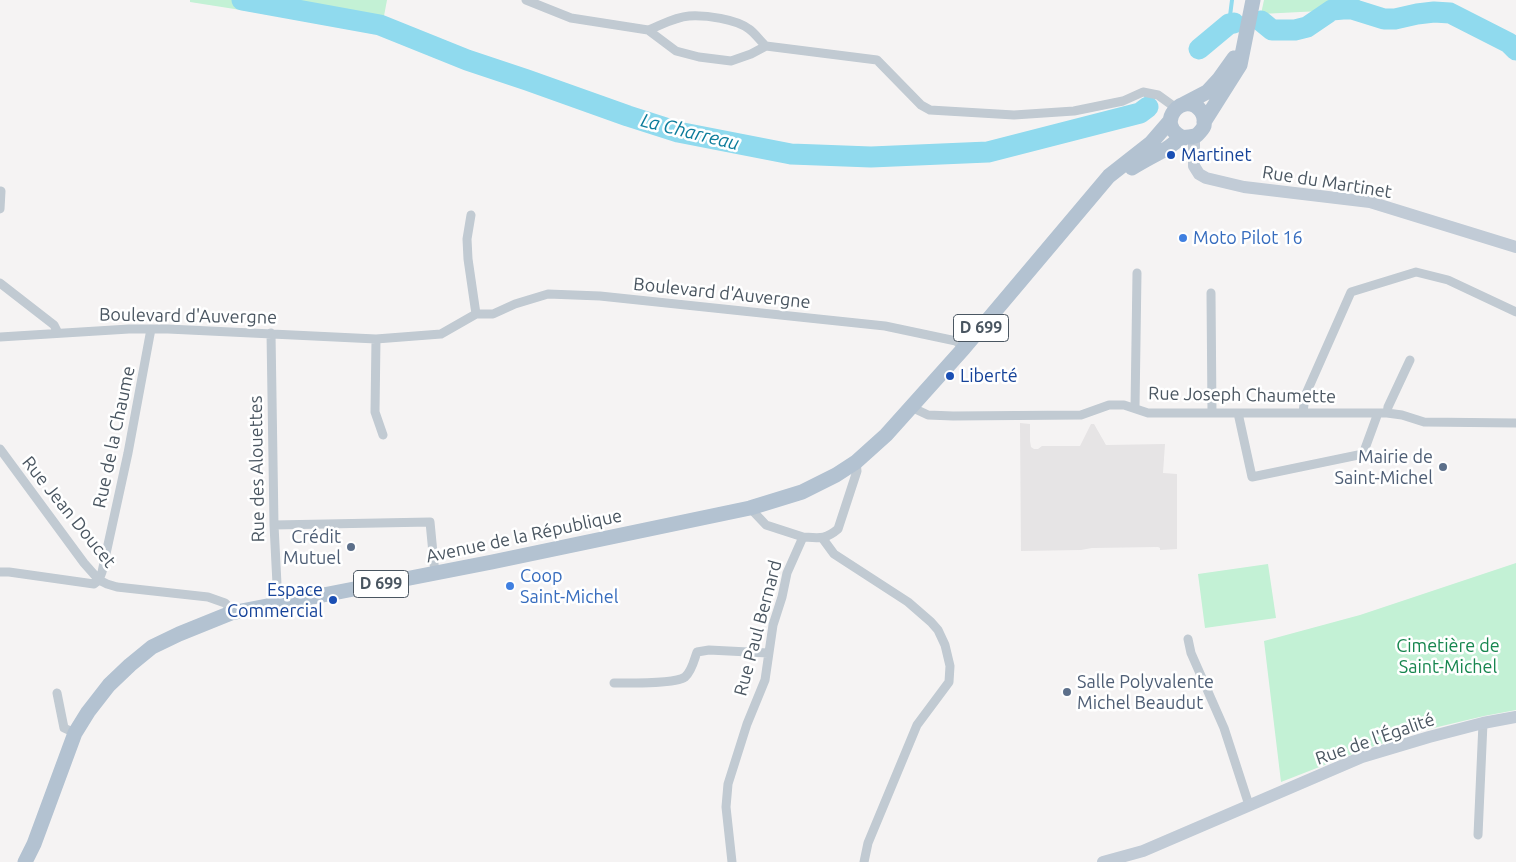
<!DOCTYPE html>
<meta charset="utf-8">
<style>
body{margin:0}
canvas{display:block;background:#f5f3f3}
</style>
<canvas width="1516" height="862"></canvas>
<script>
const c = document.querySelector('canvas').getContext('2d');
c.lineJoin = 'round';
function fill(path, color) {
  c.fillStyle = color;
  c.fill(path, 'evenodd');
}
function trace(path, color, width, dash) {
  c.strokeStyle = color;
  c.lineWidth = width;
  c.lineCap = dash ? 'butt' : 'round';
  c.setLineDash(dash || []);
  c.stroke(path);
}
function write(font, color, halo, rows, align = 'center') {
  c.font = font + ' Ubuntu,sans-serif';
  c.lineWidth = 5;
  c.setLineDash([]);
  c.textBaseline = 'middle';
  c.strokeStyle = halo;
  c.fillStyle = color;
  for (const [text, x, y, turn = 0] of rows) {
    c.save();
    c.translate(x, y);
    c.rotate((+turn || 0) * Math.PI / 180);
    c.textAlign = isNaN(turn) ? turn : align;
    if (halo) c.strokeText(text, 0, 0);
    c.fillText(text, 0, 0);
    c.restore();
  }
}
const education = new Path2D(`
 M1020,423L1030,424V441L1031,447L1034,449H1038L1042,446H1080L1091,424H1094L1106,445L1165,444L1163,473L1177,474V549L1160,550V548L1158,547L1092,548L1081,550L1021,551Z`);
const green = new Path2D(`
 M190,0H387L381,32L190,2Z
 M1264,0H1360V9L1261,14Z
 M1516,563V710L1484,716L1421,731L1368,748L1281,782L1264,641L1360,615Z
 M1268,564L1276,618L1205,628L1198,574Z`);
const stream = new Path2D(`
 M1229,24L1232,0`);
const river = new Path2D(`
 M242,0L380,25L467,60L527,80L628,116L678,132L791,154L871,157L988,152L1140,113L1148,107
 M1261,21L1272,30H1295L1307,27L1332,10L1343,9H1352L1384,19H1395L1417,14L1434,12L1450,13L1509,43L1516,50
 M1199,49L1229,24L1234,23`);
const street = new Path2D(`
 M526,0L571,18L648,30L676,51L699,57L731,61L751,54L766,46L877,60L921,105L930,110L1014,115L1074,111L1123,101L1143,92L1158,95L1176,108
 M648,30C661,25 675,17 689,16C706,15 736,19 749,29C755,33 760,41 766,46
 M0,209L1,191
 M471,215L467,239L468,259L476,314
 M0,283L54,325L58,333
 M1211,293L1212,413
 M271,333L274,525L278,604
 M0,337L129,329H168L376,339L441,334L476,314H493L515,304L548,294L600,296L885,326L956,341L964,348
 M376,339L375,412L383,435
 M911,407L928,415L953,416L1081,415L1109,405H1124L1148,413H1387L1402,415L1424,422L1516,423
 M1135,408L1137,273
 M1238,413L1252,477L1363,454L1378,413
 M1303,413L1305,396L1351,292L1416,272L1448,280L1516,312
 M1387,413L1388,407L1410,360
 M0,449L84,563L99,580L107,584L117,587L208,597L225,603L229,607L231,613
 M750,508L766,525L803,537
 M274,525L430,522L435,574
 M823,539L834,554L908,602L931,622L938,630L945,645L950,666L949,682L917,725L868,843L864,862
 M0,572H9L94,584L99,580L102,572L128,453L151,329
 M1188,639L1191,653L1224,728L1249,805
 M614,683C629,683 675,684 685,677C692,671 694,660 697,652L709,650L768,653
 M57,693L64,728L75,733
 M1478,835L1483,723
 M732,862L726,807L728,784L747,724L765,680L773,625L782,597L787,573L803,537C819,538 825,540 838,529L857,471L856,462`);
const secondary = new Path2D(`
 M1194,137V166L1199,174L1206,178L1244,187L1370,202L1516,247
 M1103,862L1143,851L1362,757L1429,737L1483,723L1516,717`);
const primary = new Path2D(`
 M1184,104L1207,92L1219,79L1234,58
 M1204,122L1240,65L1253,0
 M1132,168C1143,161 1155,155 1166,149C1171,146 1177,140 1182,138C1187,136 1192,138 1197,135C1200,132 1203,129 1204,126C1205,120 1204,115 1201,111C1184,88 1152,125 1184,138
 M25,862L34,844L75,733L88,712L109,685L130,665L152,647L179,634L231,613L492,562L750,508L802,492L836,475L856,462L886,435L964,348L1109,176L1151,143L1170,121`);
const markers = [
 [1171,155,5,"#1a4fb4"],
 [1183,238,5,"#3f7fe0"],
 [950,376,5,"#1a4fb4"],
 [1443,467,5,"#5c6f8a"],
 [351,547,5,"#5c6f8a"],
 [510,586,5,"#3f7fe0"],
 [333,600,5,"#1a4fb4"],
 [1067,692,5,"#5c6f8a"]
];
const shields = [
 [981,328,55],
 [381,584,55]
];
const shieldNames = [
 ["D 699",981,328],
 ["D 699",381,584]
];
const transitNames = [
 ["Martinet",1181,155],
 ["Liberté",960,376],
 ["Espace",323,590,"right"],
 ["Commercial",323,611,"right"]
];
const streetNames = [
 ["Rue du Martinet",1327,182,9],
 ["Boulevard d'Auvergne",722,293,6],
 ["Boulevard d'Auvergne",188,316,1],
 ["Rue Joseph Chaumette",1242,395,1],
 ["Rue de la Chaume",114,437,-78],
 ["Rue des Alouettes",257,469,-91],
 ["Rue Jean Doucet",69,512,51],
 ["Avenue de la République",524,536,-12],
 ["Rue Paul Bernard",758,628,-75],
 ["Rue de l'Égalité",1375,739,-19]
];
const shopNames = [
 ["Moto Pilot 16",1193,238],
 ["Coop",520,576],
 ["Saint-Michel",520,597]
];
const serviceNames = [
 ["Mairie de",1433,457],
 ["Saint-Michel",1433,478],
 ["Crédit",341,537],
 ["Mutuel",341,558],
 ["Salle Polyvalente",1077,682,"left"],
 ["Michel Beaudut",1077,703,"left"]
];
const parkNames = [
 ["Cimetière de",1448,646],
 ["Saint-Michel",1448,667]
];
const waterNames = [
 ["La Charreau",690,132,14]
];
fill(education, '#e6e4e5');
fill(green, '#c3f1d5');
trace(stream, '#90daee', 4);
trace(river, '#90daee', 21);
trace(street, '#c1cad2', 9);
trace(secondary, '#c1cbd6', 12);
trace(primary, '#b3c2d1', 15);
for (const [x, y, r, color] of markers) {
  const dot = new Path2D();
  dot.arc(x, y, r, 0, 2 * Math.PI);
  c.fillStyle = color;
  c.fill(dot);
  trace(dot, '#fff', 2);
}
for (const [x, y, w] of shields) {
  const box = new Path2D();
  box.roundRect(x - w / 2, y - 13.5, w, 27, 4);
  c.fillStyle = '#fff';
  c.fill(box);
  trace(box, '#4a5661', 1);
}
write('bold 16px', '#4a5661', null, shieldNames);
write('18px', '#164399', '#fff', transitNames, 'left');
write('18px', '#4a5661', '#fff', streetNames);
write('18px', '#366cbe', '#fff', shopNames, 'left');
write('18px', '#4e5e75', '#fff', serviceNames, 'right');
write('18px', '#17864f', '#fff', parkNames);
write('italic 19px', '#0c7c9b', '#fff', waterNames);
</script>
